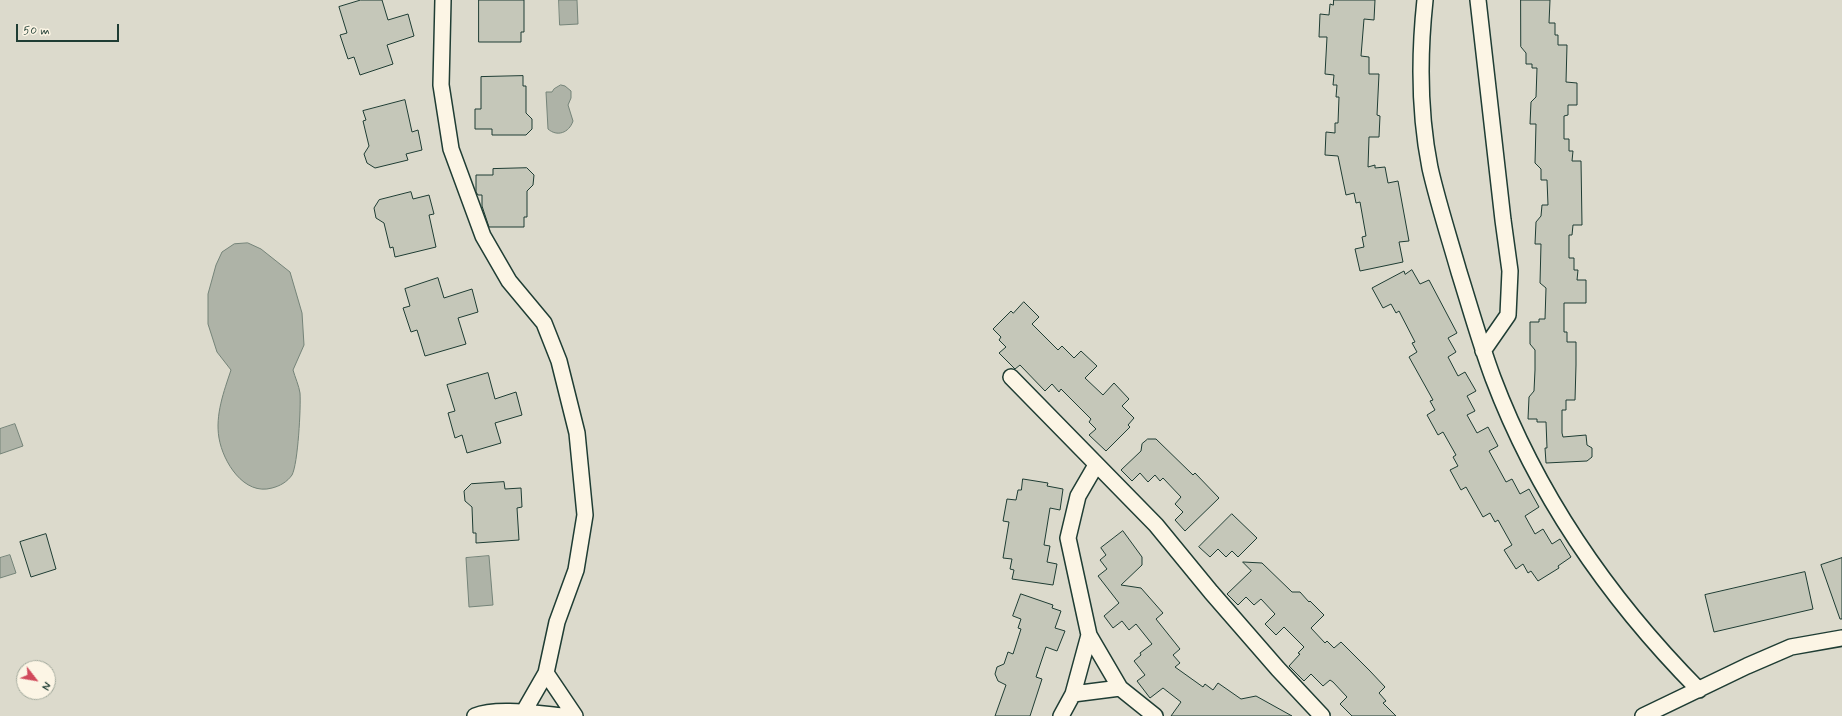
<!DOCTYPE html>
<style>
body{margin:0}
#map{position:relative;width:1842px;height:716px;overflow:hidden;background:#fcf5e5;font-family:Mynerve,sans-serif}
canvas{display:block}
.north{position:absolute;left:16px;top:660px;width:40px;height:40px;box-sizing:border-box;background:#fcf5e5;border:1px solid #a4ab9e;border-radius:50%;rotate:121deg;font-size:11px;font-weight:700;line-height:16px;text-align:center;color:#1f3d34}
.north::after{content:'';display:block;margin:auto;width:14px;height:18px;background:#d1495b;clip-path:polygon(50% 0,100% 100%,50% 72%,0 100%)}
.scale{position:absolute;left:16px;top:24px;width:103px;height:18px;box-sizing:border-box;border:2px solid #1f3d34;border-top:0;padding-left:5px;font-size:12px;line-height:14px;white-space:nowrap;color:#1f3d34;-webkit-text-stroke:3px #fcf5e5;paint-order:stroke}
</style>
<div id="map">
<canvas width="1842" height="716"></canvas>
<div class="north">N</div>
<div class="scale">50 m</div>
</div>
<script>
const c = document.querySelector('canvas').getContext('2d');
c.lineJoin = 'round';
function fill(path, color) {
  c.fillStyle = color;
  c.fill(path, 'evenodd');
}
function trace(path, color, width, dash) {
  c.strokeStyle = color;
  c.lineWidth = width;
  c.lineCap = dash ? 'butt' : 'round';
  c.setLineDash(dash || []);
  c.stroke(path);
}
const green = new Path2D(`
 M0,0H1842V716H0ZM24,668H48V692H24Z`);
const water = new Path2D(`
 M559,0H577L578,24L560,25Z
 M561,85L565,86L571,91V98L568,105L573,121C569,133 557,137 548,129L546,92H552L554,89Z
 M248,243L261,249L290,272L302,313L304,345L293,370C295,377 299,386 300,393C301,407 298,464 292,475C287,482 280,486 272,488C244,496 223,462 219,438C215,415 224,391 231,370L217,352L208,324V294L216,265L222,252L234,244Z
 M15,424L23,446L0,454V429Z
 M10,555L16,573L0,578V558Z
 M489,556L493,605L469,607L466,558Z`);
const building = new Path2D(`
 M361,0H382L388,20L408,14L414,36L387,45L393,64L360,75L354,57L348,59L340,35L347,33L339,7Z
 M479,0H524V32H521V42H479Z
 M1334,0H1375L1374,20L1364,19L1361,56L1369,57V74H1379L1377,115L1380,116L1379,137H1369L1368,167L1375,165V168L1385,167L1388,183L1398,181L1409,241L1399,242L1403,262L1360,271L1355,249L1364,247L1362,237L1366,236L1360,202L1356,203L1354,193L1346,195L1338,156L1325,155L1326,132L1335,133V123H1338L1339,97H1336L1337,85H1333L1334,75L1325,74L1327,37H1319L1320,14L1329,15L1330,4L1333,5Z
 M1521,0H1550L1549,23H1555V35H1558V45H1567L1566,82L1577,83V105H1568V115L1564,116V139H1569V151H1573L1572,161H1581L1582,225H1573L1572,235H1569V258H1574V270H1578L1577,280H1586V303H1564V332H1567V342H1576V365L1575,400H1566V410H1562V433L1563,437L1586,435L1587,445L1592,448V457L1587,461L1546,463L1545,448H1547L1546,422H1537V419H1528L1529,397L1534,391L1535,370V350L1530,344V322H1539V319H1545L1546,288L1540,283L1541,244H1535L1536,222L1541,216L1542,205H1548L1547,180H1541V169L1535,163L1536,124H1530L1531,102L1536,97L1537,68H1532V64H1526V53L1521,47Z
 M523,76V86H526V113L532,119V129L526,135H492V129H475V109H481V77Z
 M405,100L412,132L418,130L422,150L406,154L408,160L375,168L367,163L364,154L369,146L363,121L366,120L363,111Z
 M527,168L534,175L533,185L527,191V217H524V227H489L482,206V195H478L476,192V175H493V169Z
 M411,192L413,199L429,195L434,214L429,215L436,247L395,257L393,247L390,248L384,223L376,218L374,208L379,200Z
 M1412,270L1420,284L1429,280L1457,333L1448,338L1456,352L1448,357L1458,376L1465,372L1476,391L1467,396L1475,411L1467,415L1477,433L1488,427L1498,446L1489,451L1506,482L1512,479L1520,494L1529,489L1539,507L1525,516L1535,534L1543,529L1552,544L1560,539L1571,557L1558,566L1559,568L1538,581L1531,571L1528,573L1523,564L1516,569L1504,550L1512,545L1498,520L1495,522L1490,513L1483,517L1466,487L1461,490L1450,470L1458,466L1453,457L1456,455L1443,432L1438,435L1427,415L1435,410L1430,401L1433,400L1409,357L1417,352L1412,343L1415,342L1399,311L1396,313L1391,304L1383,308L1372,288L1404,271L1405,274Z
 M438,278L444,298L472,289L478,312L458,318L466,344L425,356L417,330L411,332L403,308L410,306L405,289Z
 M1024,302L1039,317L1032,324L1058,350L1062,346L1074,358L1081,351L1097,366L1085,378L1103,395L1114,383L1129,399L1122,406L1134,418L1128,425L1130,427L1106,451L1089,435L1096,429L1089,422L1091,419L1061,389L1059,392L1052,384L1045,391L1020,365L1015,369L999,353L1006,347L999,340L1001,337L993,329L1011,311L1013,313Z
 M488,373L495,399L516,392L522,415L495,423L501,443L467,453L462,435L455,438L448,413L455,411L447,385Z
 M1148,439H1156L1193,475L1195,473L1219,498L1185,531L1175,520L1183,512L1175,504L1181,497L1163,478L1160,481L1155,475L1148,482L1140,473L1132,481L1121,470L1141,451L1142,444Z
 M1023,479L1048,483L1047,486L1063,489L1060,510L1050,508L1044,545L1050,546L1047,562L1057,564L1053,585L1012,579L1014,570L1010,569L1012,559L1003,558L1009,522L1003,521L1007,499L1016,500L1018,490H1021Z
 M504,482L505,489L521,488L522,507L517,508L519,540L476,543V533H473L472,507L465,501L464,491L471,484Z
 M1232,514L1257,538L1238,557L1232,551L1226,557L1218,549L1210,557L1199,547Z
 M1123,531L1142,557V565L1121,585L1141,588L1163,613L1156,619L1180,649L1173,655L1180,663L1175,667L1203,687L1205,684L1213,690L1218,683L1241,699L1256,696L1292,716H1171L1181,702L1163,688L1150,698L1137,681L1145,675L1134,661L1141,655L1140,653L1152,644L1136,624L1129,630L1122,621L1113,628L1104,616L1119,603L1098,576L1107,569L1100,560L1106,555L1101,548Z
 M46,534L56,569L31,577L20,542Z
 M1842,558V619H1840L1821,565Z
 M1243,562L1262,563L1292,592H1300L1309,602L1310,601L1324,615L1311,628L1325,643L1327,641L1334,648L1341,642L1370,671L1385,687L1379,693L1386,701L1383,703L1396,716H1352L1340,704L1347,697L1333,682L1330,680L1323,686L1311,674L1304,681L1289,666L1300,654L1298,653L1304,647L1284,627L1276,635L1265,624L1275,614L1261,599L1254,605L1246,597L1238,605L1227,594L1251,571Z
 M1805,572L1813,609L1714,632L1705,595Z
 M1021,594L1053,605L1052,608L1061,611L1055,628L1065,631L1057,651L1046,647L1036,677L1042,679L1030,716H995L1006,685L998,681L995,674L997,667L1004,664L1008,652L1013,654L1021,629L1018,628L1021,619L1013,616Z`);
const minor = new Path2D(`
 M443,0L441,85L451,149L483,236L509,281L544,323L559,361L577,433L585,515L576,570L557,622L546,673L575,716
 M1425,0C1419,56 1419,113 1430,168C1438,203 1449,237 1459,272C1470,307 1480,343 1493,378C1538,497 1610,600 1699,690
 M1478,0L1503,220L1510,271L1508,315L1483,351
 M1011,377L1156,525L1211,592L1278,669L1322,716
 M1096,465L1078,496L1068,538L1089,635L1120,688
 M1073,694L1089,635
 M523,713L546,673
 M475,716C497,707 539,714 563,716
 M1061,716L1073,694L1120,688L1155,716
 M1643,716L1747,666L1791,647L1842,638`);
fill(green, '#dcdacc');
fill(water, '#aeb3a7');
trace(water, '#758479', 1);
fill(building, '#c5c7b9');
trace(building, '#1f3d34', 1);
trace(minor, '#1f3d34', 18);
trace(minor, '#fcf5e5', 15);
</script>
